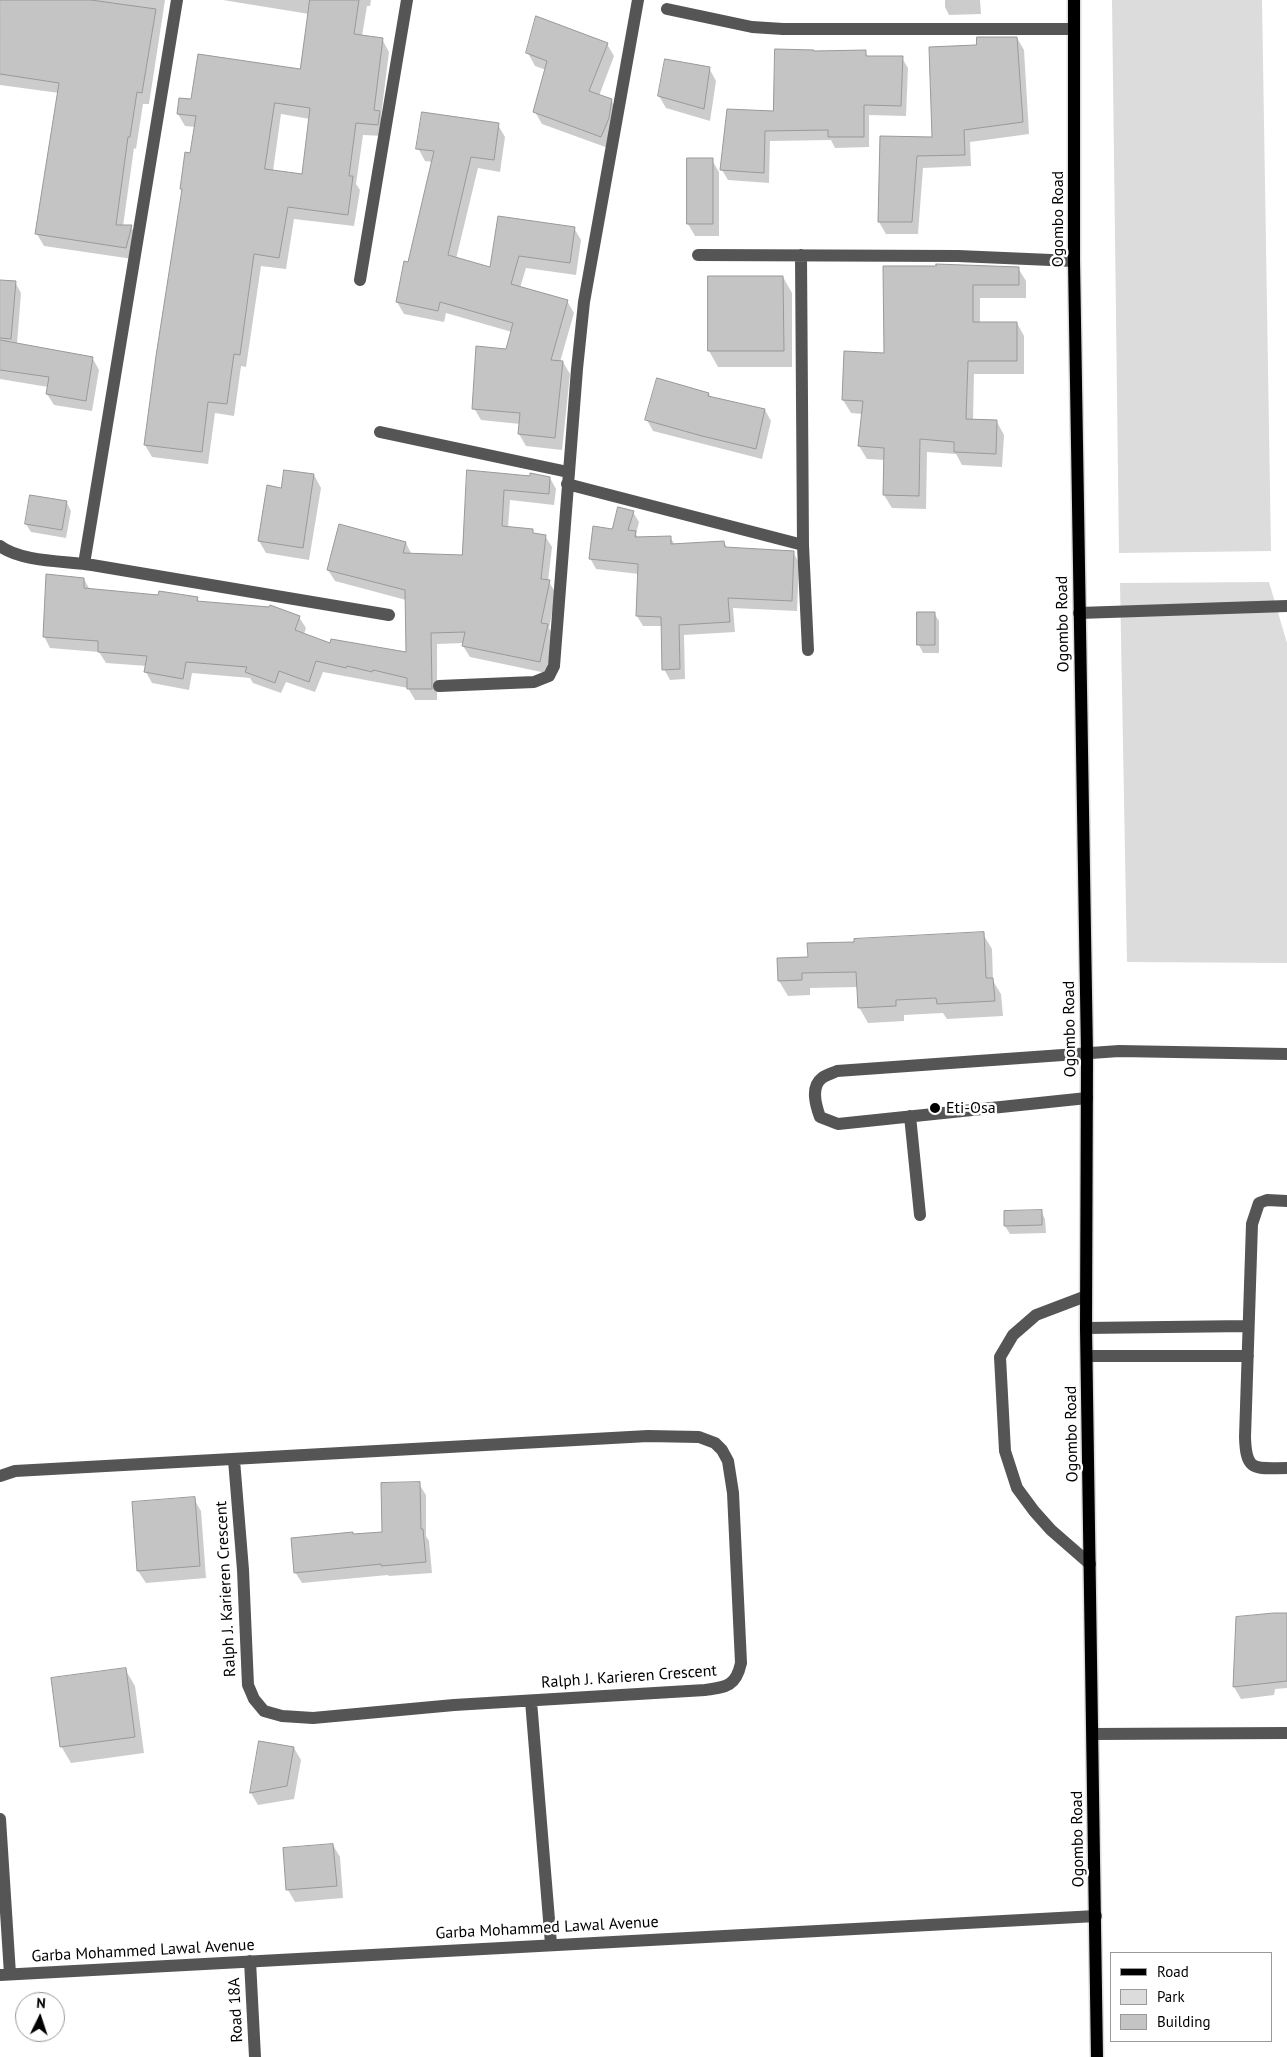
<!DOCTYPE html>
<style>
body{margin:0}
#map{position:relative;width:1287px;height:2057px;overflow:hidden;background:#fff;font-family:"PT Sans",sans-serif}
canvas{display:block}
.legend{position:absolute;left:1110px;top:1952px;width:162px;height:90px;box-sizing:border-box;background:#fff;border:1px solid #999;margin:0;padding:6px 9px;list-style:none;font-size:15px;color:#000}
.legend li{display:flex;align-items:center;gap:10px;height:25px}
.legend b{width:25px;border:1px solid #999}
.north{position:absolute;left:15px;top:1992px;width:50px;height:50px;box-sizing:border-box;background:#fff;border:1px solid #999;border-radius:50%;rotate:4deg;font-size:14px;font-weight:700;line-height:20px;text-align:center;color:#000}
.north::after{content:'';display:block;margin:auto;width:18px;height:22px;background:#000;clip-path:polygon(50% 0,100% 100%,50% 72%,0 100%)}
</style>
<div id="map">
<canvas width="1287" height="2057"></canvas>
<ul class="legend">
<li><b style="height:6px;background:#000"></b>Road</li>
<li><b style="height:14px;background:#dcdcdc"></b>Park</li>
<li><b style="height:14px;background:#c4c4c4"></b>Building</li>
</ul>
<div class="north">N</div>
</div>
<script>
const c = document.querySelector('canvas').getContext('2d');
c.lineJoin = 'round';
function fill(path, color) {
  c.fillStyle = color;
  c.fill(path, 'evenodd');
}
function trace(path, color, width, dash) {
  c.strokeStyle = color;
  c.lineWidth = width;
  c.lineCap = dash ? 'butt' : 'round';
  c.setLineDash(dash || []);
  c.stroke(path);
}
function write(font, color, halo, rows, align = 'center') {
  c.font = font + ' "PT Sans",sans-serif';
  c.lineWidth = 5;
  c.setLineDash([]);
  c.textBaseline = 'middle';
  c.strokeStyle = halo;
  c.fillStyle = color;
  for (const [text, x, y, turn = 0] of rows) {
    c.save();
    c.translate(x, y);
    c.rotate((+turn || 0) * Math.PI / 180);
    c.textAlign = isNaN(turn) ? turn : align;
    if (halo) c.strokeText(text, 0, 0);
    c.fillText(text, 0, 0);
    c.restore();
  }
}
const green = new Path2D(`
 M1112,0H1262L1271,551L1119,553Z
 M1269,582L1287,643V963L1127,962L1120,583Z`);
const shadow = new Path2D(`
 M0,0H165L149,104H143L136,149L134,148L123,226L131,227L138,239L133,259L44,246L37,234L59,93L0,85Z
 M223,0H371L370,6H367L362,36L382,39L389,52L381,116L384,136L363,135L356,184L360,190L354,226L294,219L286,269L261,266L246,367L241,366L234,416L215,413L208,464L152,457L145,445L183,192L181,188L191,154L195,127L185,126L178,114L192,101L301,71L309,14ZM281,114L310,119L303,176L273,171Z
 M945,0H980L981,14L949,15L945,7Z
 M1017,38L1024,50L1029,134L970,142L971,166L923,168L918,234H886L879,222L881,137L933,138L978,47Z
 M607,44L614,56L599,96L611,100L618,113L608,148L542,124L535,112L546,70L535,66L528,53Z
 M865,52L868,57L902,58L908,68L906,116L869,115V147L835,148L831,140L770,141L769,183L728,180L722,170L774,113L814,53Z
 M709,68L716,81L710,121L666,108L659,96Z
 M498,125L505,137L500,172L478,168L456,259L491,269L574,228L581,240L576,275L526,268L520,288L567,301L574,313L560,362H563L570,374L562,450L526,446L519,434L520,424L481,420L474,408L506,351L512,332L446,313L444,322L404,314L397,302L409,263L433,162L425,161L418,148Z
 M712,160L719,172V236H695L688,224Z
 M884,268H1018L1026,281V298H980V323H1017L1024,336V374H974L973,420L997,422L1004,435L1002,467L962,465L956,454L927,452L926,509L892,508L884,495L885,460L867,459L859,446L863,414L851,413L843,400L885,355Z
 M783,277L792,293V367H718L709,351Z
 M0,281L15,282L21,293L17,344L93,359L99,370L92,411L54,405L47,394L48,387L0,379Z
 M709,394L711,398L765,410L771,421L762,459L653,431L647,420Z
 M468,472L550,478L556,489L554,505L510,500L508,528L532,530L535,535L545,536L552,547L548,581L556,593L549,628L554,637L546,673L470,657L463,646L464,643L437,644V700H415L408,688L323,672L315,692L286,682L281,693L253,683L250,678L192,673L189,690L152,683L146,672L147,666L106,663L99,652L50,648L44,636L84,579L90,590L197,599L199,602L299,617L306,628L304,634L331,644L407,654L406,600L335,581L328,570L406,543L412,555L464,556Z
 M314,475L321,488L309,560L266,553L259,541L282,489Z
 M67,503L71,511L66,538L31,532L26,524Z
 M633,512L639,522L636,534L638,538L670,537L675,545L724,542L727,548L793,552L799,563L797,611L733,608L735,632L684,635L685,679L670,680L664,669L663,626H643L637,616L639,574L596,569L590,558L613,530Z
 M934,613L939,621V653H923L919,645Z
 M983,934L992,949L993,981L1001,994L1003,1016L947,1019L943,1013L904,1015V1021L868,1023L859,1007L858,987L810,988V995L788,996L779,981L809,958L856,943Z
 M1041,1211L1045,1219L1046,1233L1010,1234L1005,1226V1213Z
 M419,1484L426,1495V1536L429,1541L432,1573L389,1576L388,1575L302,1583L295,1572L353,1535L383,1533Z
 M194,1499L201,1511L206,1578L146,1583L138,1571Z
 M1287,1615V1688L1275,1689L1274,1695L1241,1699L1234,1687L1237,1619Z
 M125,1669L135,1686L144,1753L71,1763L61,1746Z
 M260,1742L294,1748L301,1760L294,1799L258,1805L251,1793Z
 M333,1845L340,1857L343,1898L295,1902L288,1890Z`);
const building = new Path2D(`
 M0,0H91L156,9L142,93L137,92L130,137H128L116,225H132L126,248L35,234L59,83L0,74Z
 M310,0H359L354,34L383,38L374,110L380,111L378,125L356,123L349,176H353L348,215L288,207L279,258L254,254L240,355L234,354L227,404L208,402L202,452L144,445L156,356L182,189H180L185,152L190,153L196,116L177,114L179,98L191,99L198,54L300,69ZM275,103L310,108L302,174L265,169Z
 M536,16L608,43L589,91L612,99L609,118L601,137L533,112L547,61L526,53Z
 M977,37H1017L1023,122L964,130L965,155L917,156L912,222H878L880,136L932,137L929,47L976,45Z
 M775,49L814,50V51L866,50V56H903L901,106L864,105V137H828V130L765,131L764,173L720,170L727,109L773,111Z
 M665,59L710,67L704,109L658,96Z
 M422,112L499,123L494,160L471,157L448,255L490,267L498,216L575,227L570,263L519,256L511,284L568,300L551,360L563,361L555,438L518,434L520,413L472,409L476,346L506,349L513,323L440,302L438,311L396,302L404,261L408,262L434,151L416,149Z
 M687,158H713V224H687Z
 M936,264L1019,267V285H973V322H1017V361H968L966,419L997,420L996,454L954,452V442L920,439L919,496L883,495L884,448L858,446L863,401L842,400L844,351L884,353L883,266H936Z
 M708,276H783L784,351H708Z
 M0,280L16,281L11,339L0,338Z
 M0,340L93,357L86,401L46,394L49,377L0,370Z
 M657,378L709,393L708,396L765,409L756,449L702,436L645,420Z
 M284,470L314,474L303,548L258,541L267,485L281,488Z
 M467,470L530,476V473L550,477L549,494L504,490L502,526L533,529V533L546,535L541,579L550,580L541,623L548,624L540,662L462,646L465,632L431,633L432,689H407V678L373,670L372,672L347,666L346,668L316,661L309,682L279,671L275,683L245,672L247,667L186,662L183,679L144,672L147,656L98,652V641L43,637L46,574L84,578V588L158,595L159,591L198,597L197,601L269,607L270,605L300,616L295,630L330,643L331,639L406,652L405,590L327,570L339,524L406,542L403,553L462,555Z
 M30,495L67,501L62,530L25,524Z
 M618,507L634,511L628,530L636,531L635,537L671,536V544L724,541L725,547L794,551L792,601L728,598L730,622L679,625L680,669L662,670L661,617L636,616L638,564L589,559L593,526L612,529Z
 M917,612H935V645H917Z
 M984,932L986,978H993L995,1001L937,1004L936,998L896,1000V1006L858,1008L856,972L802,973V980L778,981L777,958L808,957L807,943L854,942V939Z
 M1042,1210V1225L1004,1226V1211Z
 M420,1482L421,1529H423L426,1562L381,1566V1564L294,1573L291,1538L353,1532V1534L382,1532L381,1483Z
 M195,1497L200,1566L137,1571L132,1502Z
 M1274,1613H1287V1681L1233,1687L1236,1617Z
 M126,1668L135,1737L60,1747L51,1678Z
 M259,1741L294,1747L287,1786L250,1793Z
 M333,1844L337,1886L286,1890L283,1848Z`);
const minor = new Path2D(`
 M667,9L752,27L783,29H1074
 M698,255L958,256L1074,261
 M801,255L803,545L808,650
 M360,280L407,0
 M380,432L568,472
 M567,484L803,545
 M0,546C20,562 67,561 92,565C191,582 290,598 389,615
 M84,564L177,0
 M1079,613L1287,606
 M439,686L534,682L549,676L554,666L577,369L584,302L638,0
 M1087,1098L838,1124L820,1117C816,1106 810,1087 822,1078C826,1075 833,1073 837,1071L1119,1051L1287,1054
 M910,1116L920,1215
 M1287,1201L1267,1200L1259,1203L1252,1224L1245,1437C1246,1473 1255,1468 1287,1468
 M1086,1296L1036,1315L1013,1335L1000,1357L1005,1451L1017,1488L1034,1511L1051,1530L1090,1564
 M1086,1328L1248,1326
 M1088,1356H1248
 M0,1476L15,1471L648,1436L699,1437L715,1443L722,1450L728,1461L733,1493L741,1663C736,1686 727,1687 705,1690L454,1705L313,1718L282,1716L264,1711L254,1699L248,1685L243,1570L234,1460
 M531,1701L551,1944
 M1093,1734L1287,1733
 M0,1819L10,1974
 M250,1961L255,2057
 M0,1975L1096,1916`);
const major = new Path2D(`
 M1074,0V261L1087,1054L1086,1328L1097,2057`);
const markers = [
 [935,1108,6,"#000"]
];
const streetNames = [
 ["Ogombo Road",1058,219,-90],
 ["Ogombo Road",1063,624,-91],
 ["Ogombo Road",1070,1029,-91],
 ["Ogombo Road",1072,1434,-91],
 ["Ralph J. Karieren Crescent",226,1589,-93],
 ["Ralph J. Karieren Crescent",629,1677,-4],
 ["Ogombo Road",1078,1839,-91],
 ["Garba Mohammed Lawal Avenue",547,1928,-3],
 ["Garba Mohammed Lawal Avenue",143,1951,-3],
 ["Road 18A",236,2010,-93]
];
const poiNames = [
 ["Eti-Osa",946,1108]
];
fill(green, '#dcdcdc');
fill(shadow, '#0003');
fill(building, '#c4c4c4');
trace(building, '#999', 1);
trace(major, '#dbdbdb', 15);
trace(minor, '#555', 12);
trace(major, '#000', 12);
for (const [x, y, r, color] of markers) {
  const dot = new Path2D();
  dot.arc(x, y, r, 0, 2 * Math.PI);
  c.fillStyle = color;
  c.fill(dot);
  trace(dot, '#fff', 2);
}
write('16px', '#000', '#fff', streetNames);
write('16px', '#000', '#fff', poiNames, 'left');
</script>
